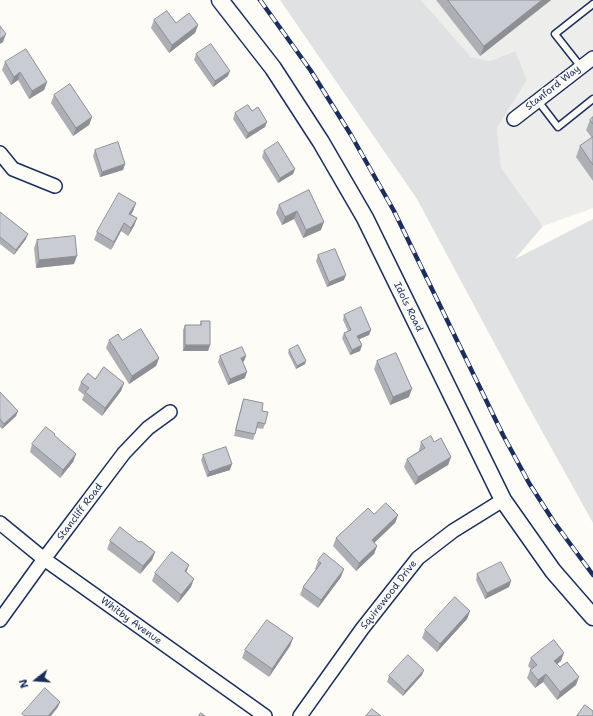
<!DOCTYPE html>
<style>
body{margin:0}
#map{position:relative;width:593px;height:716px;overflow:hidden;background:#fdfcf7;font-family:"Shantell Sans",sans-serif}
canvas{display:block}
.north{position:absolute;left:16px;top:660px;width:40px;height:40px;-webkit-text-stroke:3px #fdfcf7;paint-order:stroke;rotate:253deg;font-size:11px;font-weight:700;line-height:16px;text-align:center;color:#1b2f5e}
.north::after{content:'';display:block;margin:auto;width:14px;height:18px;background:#1b2f5e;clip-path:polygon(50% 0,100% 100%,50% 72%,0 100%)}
</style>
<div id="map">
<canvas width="593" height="716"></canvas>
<div class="north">N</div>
</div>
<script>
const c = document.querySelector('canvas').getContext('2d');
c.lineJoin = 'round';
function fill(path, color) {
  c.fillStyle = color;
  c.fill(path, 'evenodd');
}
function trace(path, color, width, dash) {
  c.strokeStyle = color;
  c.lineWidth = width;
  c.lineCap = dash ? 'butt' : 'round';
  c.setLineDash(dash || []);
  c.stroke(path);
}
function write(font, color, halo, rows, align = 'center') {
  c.font = font + ' "Shantell Sans",sans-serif';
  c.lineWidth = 3;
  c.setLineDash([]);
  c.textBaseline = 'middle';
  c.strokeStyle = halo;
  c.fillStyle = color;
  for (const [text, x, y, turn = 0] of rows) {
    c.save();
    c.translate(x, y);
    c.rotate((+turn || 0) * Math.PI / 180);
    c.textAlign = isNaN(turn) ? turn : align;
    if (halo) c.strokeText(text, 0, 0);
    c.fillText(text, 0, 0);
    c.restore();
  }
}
const built = new Path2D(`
 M421,0H593V208L543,226L501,169L497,128L527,80L514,51L490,61L471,57Z`);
const green = new Path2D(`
 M280,0H421L471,57L490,61L515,51L527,80L497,128L501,168L543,226L515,259L593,219V523L528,406L417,199Z`);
const service = new Path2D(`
 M581,67L555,34L593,4
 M538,101L558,127L593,99`);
const minor = new Path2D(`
 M514,119L593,58
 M0,153L13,169L55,186
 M0,523L44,559L265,716
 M0,620L44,559L124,453L148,428L170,412
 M300,716L362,629L418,558L453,531L503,500`);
const tertiary = new Path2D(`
 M220,0L273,68L321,142L365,218L503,500L553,571L593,617`);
const rail = new Path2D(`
 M260,0L311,71L351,135L394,211L503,435L529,483L554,522L593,575`);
const wall = new Path2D(`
 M436,0H551L480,56Z
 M154,20L176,23L198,25L195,33L169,53L151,28Z
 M196,54L228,76L213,87L194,60Z
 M5,62L47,82L44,90L29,99L18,80L11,85L2,70Z
 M54,95L92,117L89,125L73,136L51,103Z
 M252,111L265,127L246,139L233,119L235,113Z
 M593,117V181L576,157L580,146L592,138L586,130L590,120Z
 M95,150L125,164L123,170L100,177L93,156Z
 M264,151L295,169L293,174L278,183L262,157Z
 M309,190L321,230L303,238L294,219L282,225L276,213L279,205Z
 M136,203L133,211L131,214L137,218L134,226L128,236L121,231L111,250L94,240L97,232Z
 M0,212L26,239L14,255L0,244Z
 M37,240L74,264L36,268L34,248Z
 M318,255L344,280L327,287L316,261Z
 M344,315L371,330L369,335L359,339L362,345L360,351L350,355L342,338L344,333L348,331L343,320Z
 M201,321L210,345L208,351H183V330L185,325H200Z
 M109,340L159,358L156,366L129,384L106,348Z
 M289,350L305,364L296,369L288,353Z
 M220,356H246L244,361L243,362L245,378L228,385L218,362Z
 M377,361L409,397L390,405L374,369Z
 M95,379L124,383L121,391L102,416L82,400L84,395L78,390L81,382Z
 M0,392L18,411L16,416L2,429L0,427Z
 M244,399L262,411L265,424L263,429L257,428L253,440L234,436L242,404Z
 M54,436L76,454L73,462L60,478L30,452L32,444Z
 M421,442H434L451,457L448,465L415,485L404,467L407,459L419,451V450Z
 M203,455L230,470L207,477L201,460Z
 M374,514L398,515L395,523L374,543L377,546L374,554L356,571L333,546L336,538Z
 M110,541L139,542L155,552L152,560L140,574L107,549Z
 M318,561L341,577L318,608L300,595L303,587L316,570L315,569Z
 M187,572L191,587L178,603L152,581L155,573Z
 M477,574L511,581L509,587L485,599L476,580Z
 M470,611L467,619L437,652L422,638L425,630Z
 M293,638L290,646L269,677L242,658L245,650Z
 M531,658L561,661L557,664L576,685L557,700L543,682L535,688L527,678L530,670L531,669L528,666Z
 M422,675L403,696L387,682L389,676Z`);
const shadedWall = new Path2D(`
 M542,0H551L480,56L484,46Z
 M198,25L195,33L169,53L172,45Z
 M6,34L3,42L0,44V39Z
 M230,71L228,76L213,87L215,81Z
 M20,72L18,80L11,85L14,77Z
 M47,82L44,90L29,99L32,91Z
 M92,117L89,125L73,136L76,128Z
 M267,122L265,127L246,139L248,133Z
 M125,164L123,170L100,177L102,172Z
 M295,169L293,174L278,183L280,178Z
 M136,203L133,211L126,222L129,214Z
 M297,211L294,219L282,225L285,217Z
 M137,218L134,226L128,236L131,228Z
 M324,222L321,230L303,238L306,230Z
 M124,223L121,231L111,250L114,242Z
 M28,234L26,239L14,255L16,250Z
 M77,256L74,264L36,268L39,260Z
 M346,275L344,280L327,287L329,282Z
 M371,330L369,335L355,341L357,336Z
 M185,345H210L208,351H183Z
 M362,345L360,351L350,355L352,350Z
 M246,356L244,361L239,364L241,358Z
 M159,358L156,366L129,384L132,376Z
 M306,361L305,364L296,369L297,366Z
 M247,372L245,378L228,385L230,379Z
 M124,383L121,391L102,416L105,408Z
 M412,389L409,397L390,405L393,397Z
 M18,411L16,416L2,429L4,424Z
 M76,454L73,462L60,478L63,470Z
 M451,457L448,465L415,485L418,477Z
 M232,464L230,470L207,477L209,472Z
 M398,515L395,523L369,548L372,540Z
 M377,546L374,554L356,571L359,563Z
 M155,552L152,560L140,574L143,566Z
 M189,565L186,573L185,571Z
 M344,569L341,577L318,608L321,600Z
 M194,579L191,587L178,603L181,595Z
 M511,581L509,587L485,599L487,593Z
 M470,611L467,619L437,652L440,644Z
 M293,638L290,646L269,677L272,669Z
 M564,653L561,661L551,669L554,661Z
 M424,670L422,675L403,696L405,691Z
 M546,674L543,682L535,688L538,680Z
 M579,677L576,685L557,700L560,692Z
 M60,702L58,707L51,716H48Z`);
const building = new Path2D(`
 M448,0H542L484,46Z
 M167,11L176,23L189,13L198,25L172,45L154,20Z
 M0,26L6,34L0,39Z
 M211,44L230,71L215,81L196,54Z
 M26,49L47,82L32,91L20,72L14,77L5,62Z
 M70,84L92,117L76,128L54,95Z
 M248,105L252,111L258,107L267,122L248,133L235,113Z
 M593,117V124L590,120Z
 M593,137V165L580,146Z
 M118,142L125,164L102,172L95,150Z
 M278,142L295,169L280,178L264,151Z
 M309,190L324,222L306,230L297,211L285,217L279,205Z
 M119,193L136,203L129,214L137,218L131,228L124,223L114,242L97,232Z
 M0,212L28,234L16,250L0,237Z
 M75,236L77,256L39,260L37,240Z
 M335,249L346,275L329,282L318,255Z
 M361,307L371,330L357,336L362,345L352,350L344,333L351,330L344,315Z
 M201,321H210V345H185V325H201Z
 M141,329L159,358L132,376L109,340L118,334L122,340Z
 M298,345L306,361L297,366L289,350Z
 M242,347L246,356L241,358L247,372L230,379L220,356Z
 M396,353L412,389L393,397L377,361Z
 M104,367L124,383L105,408L85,392L89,388L81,382L88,373L95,379Z
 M0,392L18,411L4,424L0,419Z
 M244,399L263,403L262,411L268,412L265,424L258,422L255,434L236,430Z
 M46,427L55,434L54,435L76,454L63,470L32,444Z
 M431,436L434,442L441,438L451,457L418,477L407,459L425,448L421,442Z
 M226,447L232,464L209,472L203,455Z
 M386,503L398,515L372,540L377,546L359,563L336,538L368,508L374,514Z
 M120,527L139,542L141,541L155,552L143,566L110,541Z
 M172,552L189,565L185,571L194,579L181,595L155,573Z
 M324,553L344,569L321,600L303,587L321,563L318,561Z
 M501,562L511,581L487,593L477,574Z
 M455,597L470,611L440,644L425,630Z
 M267,620L293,638L272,669L245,650Z
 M554,640L564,653L554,661L560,667L567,662L579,677L560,692L546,674L538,680L530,670L537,665L531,658Z
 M408,655L424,670L405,691L389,676Z
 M45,688L60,702L48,716H25L22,714Z
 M585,705L593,711V716H577Z
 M372,709L381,716H366Z
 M201,713L205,716H199Z`);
const streetNames = [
 ["Stanford Way",553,88,-38],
 ["Idols Road",408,307,64],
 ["Stancliff Road",80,512,-53],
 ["Squirewood Drive",389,595,-52],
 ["Whitby Avenue",131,621,36]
];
fill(built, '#edeeec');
fill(green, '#e0e1e3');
trace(service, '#1b2f5e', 9);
trace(minor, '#1b2f5e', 16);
trace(tertiary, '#1b2f5e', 19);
trace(service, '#fdfcf7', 6);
trace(minor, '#fdfcf7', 13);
trace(tertiary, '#fdfcf7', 16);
trace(rail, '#1b2f5e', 4.5);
trace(rail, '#fdfcf7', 3, [9]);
fill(wall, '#adafb5');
fill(shadedWall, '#8d8f94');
fill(building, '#c9ccd3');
trace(building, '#8d8f94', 1);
write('10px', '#1b2f5e', '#fdfcf7', streetNames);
</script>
